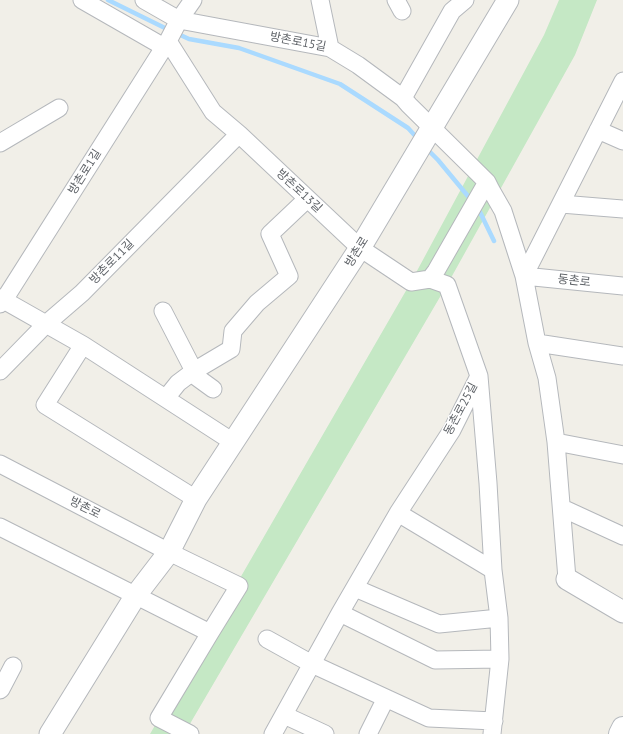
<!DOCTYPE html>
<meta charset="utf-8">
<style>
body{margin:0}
canvas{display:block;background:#f1efe8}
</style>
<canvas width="623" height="734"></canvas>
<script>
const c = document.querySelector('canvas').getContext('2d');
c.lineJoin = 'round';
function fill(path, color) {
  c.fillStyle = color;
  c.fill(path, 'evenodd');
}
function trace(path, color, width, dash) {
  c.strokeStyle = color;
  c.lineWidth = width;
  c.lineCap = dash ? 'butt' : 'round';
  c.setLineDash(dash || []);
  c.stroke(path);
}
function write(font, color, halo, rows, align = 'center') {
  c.font = font + ' "PT Sans","Noto Sans KR",sans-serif';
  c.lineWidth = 3;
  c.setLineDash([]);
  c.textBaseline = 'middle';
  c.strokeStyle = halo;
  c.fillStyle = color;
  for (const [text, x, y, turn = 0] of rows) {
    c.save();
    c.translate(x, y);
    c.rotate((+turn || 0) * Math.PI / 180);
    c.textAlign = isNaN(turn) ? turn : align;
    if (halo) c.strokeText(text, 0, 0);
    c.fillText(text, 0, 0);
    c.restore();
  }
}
const green = new Path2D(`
 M559,0H597L575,55L447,285L184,734H150L411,282L544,35Z`);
const stream = new Path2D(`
 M108,0L169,30
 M176,33L189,39L239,48L340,84L408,128L418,139
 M426,148L438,160L472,201
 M477,207L479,210L494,241`);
const minor = new Path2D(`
 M82,0L164,47
 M144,0L179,20L330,48L358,65L403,98L409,105L487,182L491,190L503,211L524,276L537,343L547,378L556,442L567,579
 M320,0L330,48
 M396,0L402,11
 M168,41L213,112L239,134L360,248L411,282L430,279L447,285L479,376L488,483L493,570L499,618L500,659L492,734
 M623,81L524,276L623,286
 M403,98L452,11L465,0
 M598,130L623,141
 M0,143L59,108
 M561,204L623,209
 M430,279L436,271L487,182
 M0,298L83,345L233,442
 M0,304L4,300L168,41L179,20L193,0
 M163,311L194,371
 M537,343L623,356
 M83,345L45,405L196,499
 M0,371L46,324L82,293L239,134
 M191,373L213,389
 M166,398L178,383L194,371L231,349L233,331L257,303L289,276L270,234L307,199
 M556,442L623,455
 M0,464L169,552L239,586L210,633L159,718L190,734
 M562,508L623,536
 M398,513L493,570
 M0,527L210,633
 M355,588L439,624L499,618
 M340,613L435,660L500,659
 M267,639L312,664L429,718L494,721
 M0,690L1,689L13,666
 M284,715L325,734
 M273,734L340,613L398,513L452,430L479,376
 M368,734L386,698`);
const tertiary = new Path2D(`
 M567,579L623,612
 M50,734L136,595L169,552L196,499L360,248L508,0`);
const secondary = new Path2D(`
 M620,734L623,728`);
const streetNames = [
 ["방촌로15길",298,42,11],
 ["방촌로1길",85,172,-58],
 ["방촌로13길",299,191,43],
 ["방촌로",357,252,-58],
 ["방촌로11길",112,262,-45],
 ["동촌로",574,281,6],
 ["동촌로25길",461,409,-62],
 ["방촌로",85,508,27]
];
fill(green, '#c5e8c5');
trace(stream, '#aadaff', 4.5);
trace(minor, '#b5b8bc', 19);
trace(tertiary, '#b5b8bc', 23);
trace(secondary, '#b6babf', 24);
trace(minor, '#fff', 17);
trace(tertiary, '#fff', 21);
trace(secondary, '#fff', 22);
write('12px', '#5f6368', '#fff', streetNames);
</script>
